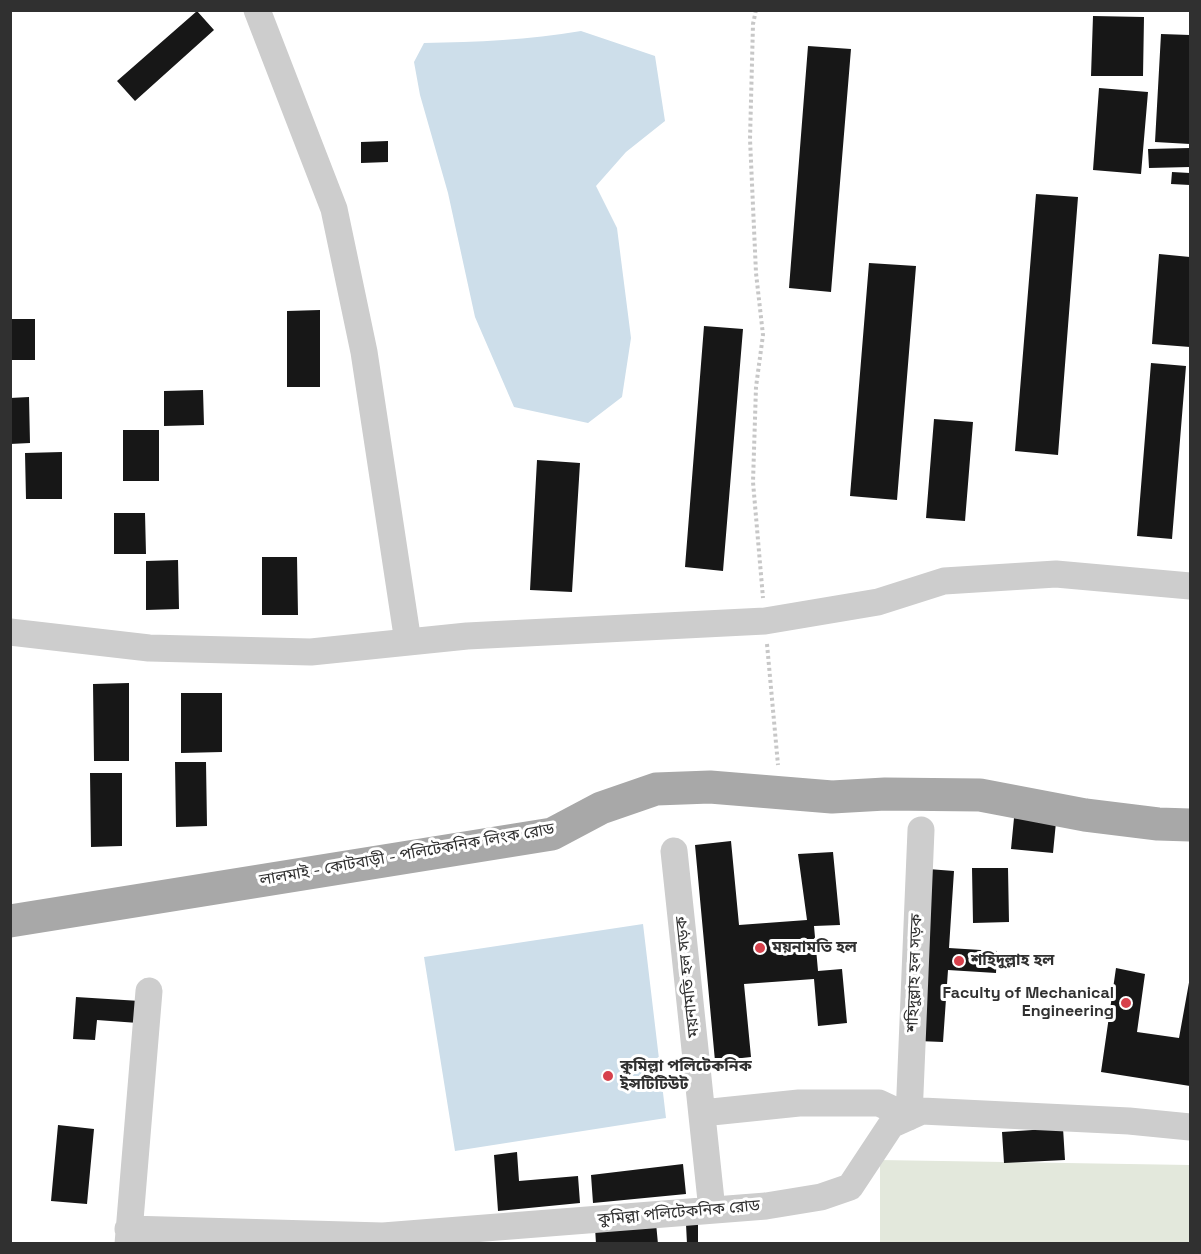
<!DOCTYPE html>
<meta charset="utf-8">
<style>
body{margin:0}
#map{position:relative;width:1201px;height:1254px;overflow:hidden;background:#fff;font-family:"Space Grotesk",sans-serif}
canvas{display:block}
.frame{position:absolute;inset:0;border:12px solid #303030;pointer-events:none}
</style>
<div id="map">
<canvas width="1201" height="1254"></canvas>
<div class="frame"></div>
</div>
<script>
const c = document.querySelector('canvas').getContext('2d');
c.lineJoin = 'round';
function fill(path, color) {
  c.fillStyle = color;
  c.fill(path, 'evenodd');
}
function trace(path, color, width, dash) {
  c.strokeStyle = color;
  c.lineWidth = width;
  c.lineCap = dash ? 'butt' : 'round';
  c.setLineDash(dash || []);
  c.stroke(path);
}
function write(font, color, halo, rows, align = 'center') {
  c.font = font + ' "Space Grotesk","Noto Sans Bengali",sans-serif';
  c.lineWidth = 6;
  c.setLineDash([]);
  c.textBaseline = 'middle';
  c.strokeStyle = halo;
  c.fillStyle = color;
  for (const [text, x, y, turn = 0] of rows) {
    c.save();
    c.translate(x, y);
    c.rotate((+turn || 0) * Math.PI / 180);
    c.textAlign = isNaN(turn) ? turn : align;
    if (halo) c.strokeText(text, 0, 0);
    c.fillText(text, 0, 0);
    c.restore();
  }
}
const green = new Path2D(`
 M880,1160L1190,1165V1243L880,1244Z`);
const water = new Path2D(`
 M581,31L655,56L665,121L626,152L596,186L617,228L631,338L622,397L588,423L514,407L475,317L448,193L420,95L414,62L424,43C477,42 529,40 581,31Z
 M643,924L666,1118L455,1151L424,957Z`);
const building = new Path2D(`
 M197,11L214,30L135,101L117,81Z
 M1093,16L1144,17L1143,76H1091Z
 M1161,34L1190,35V144L1155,142Z
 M808,46L851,49L831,292L789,288Z
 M1099,88L1148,92L1141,174L1093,170Z
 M388,141V162L361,163V142Z
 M1190,148V167L1149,168L1148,149Z
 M1172,172L1190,173V185L1171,184Z
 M1036,194L1078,197L1058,455L1015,451Z
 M1159,254L1190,257V347L1152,344Z
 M869,263L916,266L897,500L850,496Z
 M320,310V387H287V311Z
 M11,319H35V360H11Z
 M704,326L743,329L723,571L685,567Z
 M1151,363L1186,366L1172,539L1137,536Z
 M203,390L204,425L164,426V391Z
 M29,397L30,443L10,444V398Z
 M934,419L973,422L965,521L926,518Z
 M123,430H159V481H123Z
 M62,452V499H26L25,453Z
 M537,460L580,463L572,592L530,590Z
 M114,513H145L146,554H114Z
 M262,557H297L298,615H262Z
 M178,560L179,609L146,610V561Z
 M129,683V761H94L93,684Z
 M181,693H222V752L181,753Z
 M175,762H206L207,826L176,827Z
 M90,773H122V846L91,847Z
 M1014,818L1056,822L1053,853L1011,849Z
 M731,841L739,925L807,920L798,854L833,852L840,925L814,926L818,971L842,969L847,1023L818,1026L814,979L744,984L751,1057L715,1061L695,845Z
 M972,868H1008L1009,922L973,923Z
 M928,869L954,871L949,948L997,951L996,973L948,970L943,1042L918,1041Z
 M1116,968L1145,974L1137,1032L1179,1038L1190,977V1086L1101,1072Z
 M76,997L140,1001L138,1023L97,1020L95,1040L73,1039Z
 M58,1125L94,1129L87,1204L51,1201Z
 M1063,1128L1065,1160L1004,1163L1002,1132Z
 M517,1152L519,1181L578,1176L580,1203L498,1211L494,1155Z
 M683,1164L686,1194L593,1203L591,1175Z
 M656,1223L658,1244H596L595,1227Z
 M698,1223V1244H687L686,1224Z`);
const path = new Path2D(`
 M756,10L753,24L750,139L756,273L763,335L756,387L753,482L763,598
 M767,644L778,765`);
const minor = new Path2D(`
 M257,10L334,209L364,352L408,642
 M10,632L149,648L311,652L467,636L765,621L878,602L944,581L1056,574L1190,586
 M674,851L712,1210
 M702,1113L799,1103H879L909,1117L921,830
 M128,1229L383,1236L766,1206L821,1197L850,1187L891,1125L922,1111L1129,1121L1190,1127
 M128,1244L149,991`);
const major = new Path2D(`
 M10,921L552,834L601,808L656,789L710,787L832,797L885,794L980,795L1085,815L1158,824L1190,825`);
const markers = [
 [760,948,6,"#d7414c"],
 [959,961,6,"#d7414c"],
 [1126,1003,6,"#d7414c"],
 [608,1076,6,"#d7414c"]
];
const streetNames = [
 ["লালমাই - কোটবাড়ী - পলিটেকনিক লিংক রোড",407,855,-10],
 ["শহিদুল্লাহ হল সড়ক",915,973,-88],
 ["ময়নামতি হল সড়ক",688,977,-96],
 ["কুমিল্লা পলিটেকনিক রোড",679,1213,-5]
];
const poiNames = [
 ["ময়নামতি হল",772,948],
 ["শহিদুল্লাহ হল",971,961],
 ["Faculty of Mechanical",1114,994,"right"],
 ["Engineering",1114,1012,"right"],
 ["কুমিল্লা পলিটেকনিক",620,1067],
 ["ইন্সটিটিউট",620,1085]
];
fill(green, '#e3e8dc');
fill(water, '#cddeea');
fill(building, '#171717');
trace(path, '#c7c7c7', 4, [3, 3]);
trace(minor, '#cdcdcd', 27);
trace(major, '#a8a8a8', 33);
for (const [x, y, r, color] of markers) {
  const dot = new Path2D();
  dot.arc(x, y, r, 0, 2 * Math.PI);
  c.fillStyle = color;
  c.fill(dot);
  trace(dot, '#fff', 2);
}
write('16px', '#303030', '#fff', streetNames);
write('bold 16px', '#303030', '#fff', poiNames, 'left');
</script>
